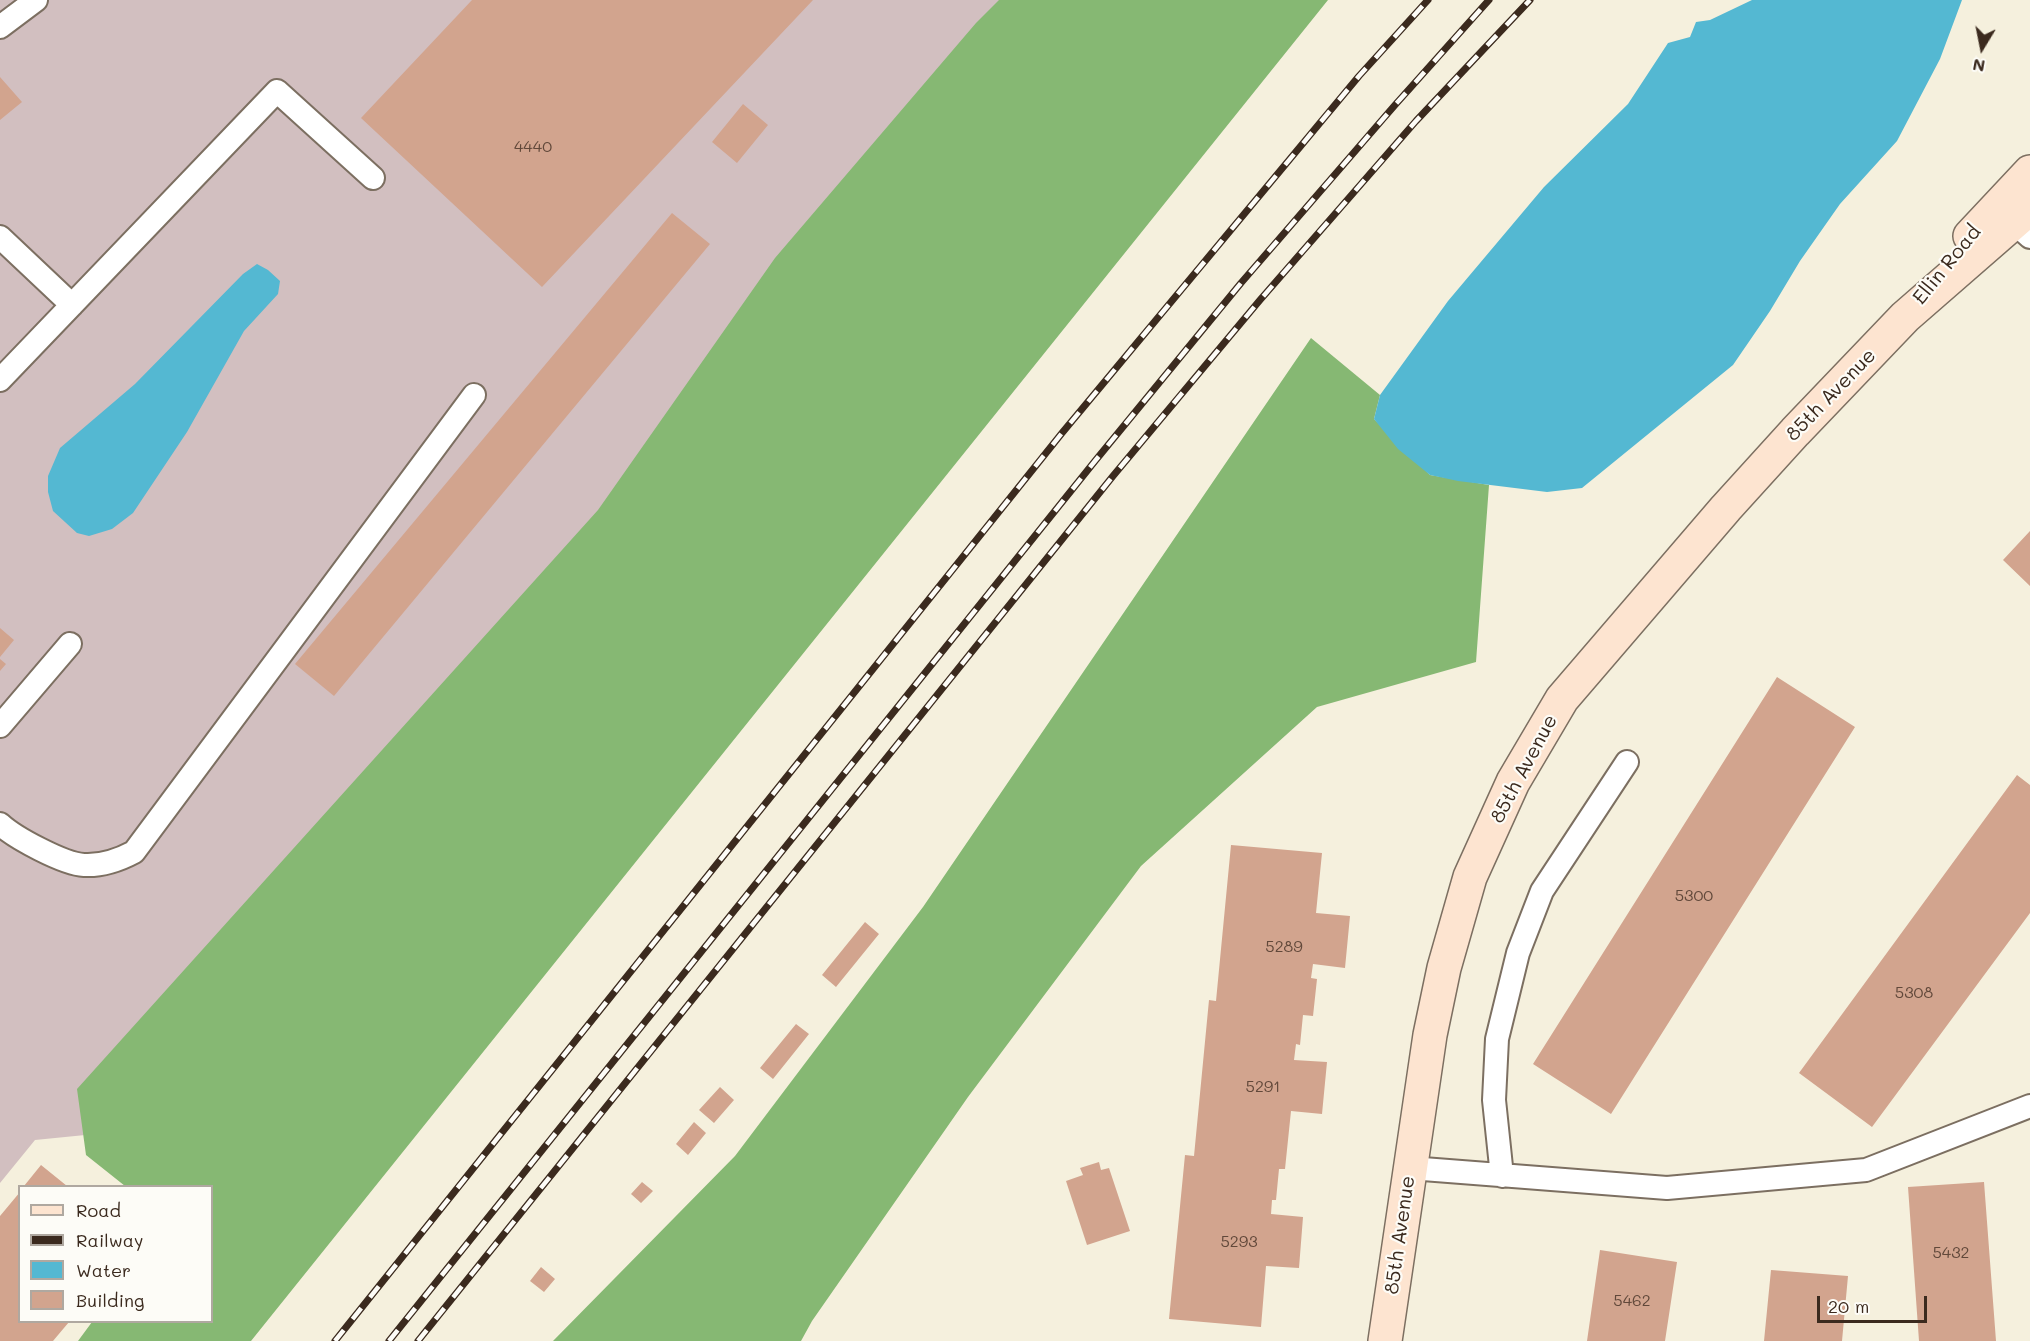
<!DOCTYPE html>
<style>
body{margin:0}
#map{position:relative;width:2030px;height:1341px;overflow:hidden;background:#f5f0dd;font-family:Mali,sans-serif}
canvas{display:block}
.legend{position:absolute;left:18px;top:1185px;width:195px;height:138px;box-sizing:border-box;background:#fdfcf7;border:2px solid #afa8a0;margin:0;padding:8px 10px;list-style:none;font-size:18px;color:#3b2a1e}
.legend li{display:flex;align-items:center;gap:12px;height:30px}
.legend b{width:30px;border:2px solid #afa8a0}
.north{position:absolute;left:1952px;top:18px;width:60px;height:60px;-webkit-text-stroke:4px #fdfcf7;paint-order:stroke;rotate:190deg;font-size:16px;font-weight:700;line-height:24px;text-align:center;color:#3b2a1e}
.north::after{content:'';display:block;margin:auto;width:21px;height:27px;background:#3b2a1e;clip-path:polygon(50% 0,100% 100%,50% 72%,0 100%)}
.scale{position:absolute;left:1817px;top:1296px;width:110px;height:27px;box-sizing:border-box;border:3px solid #3b2a1e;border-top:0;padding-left:8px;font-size:18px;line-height:21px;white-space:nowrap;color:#3b2a1e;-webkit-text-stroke:4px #fdfcf7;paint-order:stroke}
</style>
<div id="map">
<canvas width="2030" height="1341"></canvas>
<ul class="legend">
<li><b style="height:8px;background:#fde4d0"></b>Road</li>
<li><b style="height:8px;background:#3b2a1e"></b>Railway</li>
<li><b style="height:16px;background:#54b8d2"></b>Water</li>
<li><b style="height:16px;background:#d2a48e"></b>Building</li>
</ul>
<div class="north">N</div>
<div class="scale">20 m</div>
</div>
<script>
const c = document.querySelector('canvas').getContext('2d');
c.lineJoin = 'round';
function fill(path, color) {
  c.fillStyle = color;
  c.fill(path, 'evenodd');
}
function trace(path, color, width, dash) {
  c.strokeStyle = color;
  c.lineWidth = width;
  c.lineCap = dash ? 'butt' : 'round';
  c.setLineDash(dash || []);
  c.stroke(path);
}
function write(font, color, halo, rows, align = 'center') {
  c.font = font + ' Mali,sans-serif';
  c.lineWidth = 4.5;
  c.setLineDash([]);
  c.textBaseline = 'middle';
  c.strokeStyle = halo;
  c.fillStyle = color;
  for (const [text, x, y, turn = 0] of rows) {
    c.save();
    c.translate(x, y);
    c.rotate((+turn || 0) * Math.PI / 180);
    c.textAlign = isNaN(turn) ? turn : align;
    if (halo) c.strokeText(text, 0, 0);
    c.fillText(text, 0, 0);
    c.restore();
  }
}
const industrial = new Path2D(`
 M0,0H1179L266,1117L35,1140L0,1183Z`);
const forest = new Path2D(`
 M999,0H1328L251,1341H78L92,1322H212V1186H125L86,1155L77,1089L598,510L775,258L976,23Z
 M1311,338L1380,395L1374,419L1430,475L1489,485L1476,662L1317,707L1141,866L968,1097L812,1321L801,1341H553L735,1156L923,907Z`);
const water = new Path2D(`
 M1752,0H1962L1940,59L1897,141L1840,204L1800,261L1770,311L1733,365L1582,488L1547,492L1458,481L1430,475L1398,449L1374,419L1380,395L1448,301L1544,187L1628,104L1668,43L1690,37L1696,22L1710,20Z
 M257,264L268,270L280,281L278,294L244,331L187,432L133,513L112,529L89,536L77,533L53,511L48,492V476L60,448L135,384L243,274Z`);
const building = new Path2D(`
 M472,0H813L542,287L361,118Z
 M0,77L22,102L0,120Z
 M743,104L768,125L737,163L712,142Z
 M672,213L710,244L334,696L295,664Z
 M2030,531V586L2003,560Z
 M0,628L14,640L0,657Z
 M0,659L6,664L0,671Z
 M1777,677L1855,727L1611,1114L1533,1064Z
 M2017,775L2030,785V913L1872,1127L1799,1073Z
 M1231,845L1322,853L1316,913L1350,916L1345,968L1313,964L1311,978L1317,979L1313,1016L1303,1015L1300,1045L1296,1044L1294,1060L1327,1062L1322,1114L1291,1111L1285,1169H1279L1276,1200H1272L1271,1214L1303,1217L1299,1268L1266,1266L1261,1327L1169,1319L1185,1155L1194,1156L1209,1000L1216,1001Z
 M865,922L879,934L836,987L822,975Z
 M796,1024L809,1034L773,1079L760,1068Z
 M720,1087L734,1100L714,1123L699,1110Z
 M694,1122L706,1133L688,1155L676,1144Z
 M1099,1162L1101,1170L1109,1168L1130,1231L1087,1245L1066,1181L1083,1175L1080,1168Z
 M41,1165L67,1186H24Z
 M642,1182L653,1191L641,1203L631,1194Z
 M1984,1182L1996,1341H1919L1908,1187Z
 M20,1192V1322H69L53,1341H0V1216Z
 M1600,1250L1677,1262L1665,1341H1587Z
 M541,1267L555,1279L544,1292L530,1281Z
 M1771,1270L1848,1276L1842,1341H1764Z`);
const lane = new Path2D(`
 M0,27L36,0
 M2013,222L2030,237
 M0,237L72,305
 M0,380L277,91L373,178
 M0,726L70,644
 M0,824C15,838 64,864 84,865C102,866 119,860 134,852L474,395
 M1410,1168L1667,1188L1866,1170L2030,1106
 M1502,1176L1494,1100L1497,1039L1518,953L1542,891L1627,762`);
const secondary = new Path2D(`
 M1970,236L2030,172
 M1385,1341L1430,1035L1444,968L1470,877L1513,782L1562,699L1726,508L1795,432L1905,317L2030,208`);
const rail = new Path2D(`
 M335,1341L1062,433L1359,76L1428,0
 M389,1341L1095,461L1241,283L1395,105L1489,0
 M418,1341L1113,476L1260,300L1416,121L1530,0`);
const numberNames = [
 ["4440",533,147],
 ["5300",1694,896],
 ["5289",1284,947],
 ["5308",1914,993],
 ["5291",1263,1087],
 ["5293",1239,1242],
 ["5432",1951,1253],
 ["5462",1632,1301]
];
const streetNames = [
 ["Ellin Road",1947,265,-51],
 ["85th Avenue",1831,395,-46],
 ["85th Avenue",1524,769,-62],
 ["85th Avenue",1400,1235,-82]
];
fill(industrial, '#d2bfc0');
fill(forest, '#86b873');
fill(water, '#54b8d2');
fill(building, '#d2a48e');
trace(lane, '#7c6f61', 26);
trace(secondary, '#7c6f61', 36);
trace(lane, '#fff', 22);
trace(secondary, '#fde4d0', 33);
trace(rail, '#3b2a1e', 7);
trace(rail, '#fdfcf7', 4.5, [14]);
write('16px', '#61483a', null, numberNames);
write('20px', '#3b2a1e', '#fdfcf7', streetNames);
</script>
